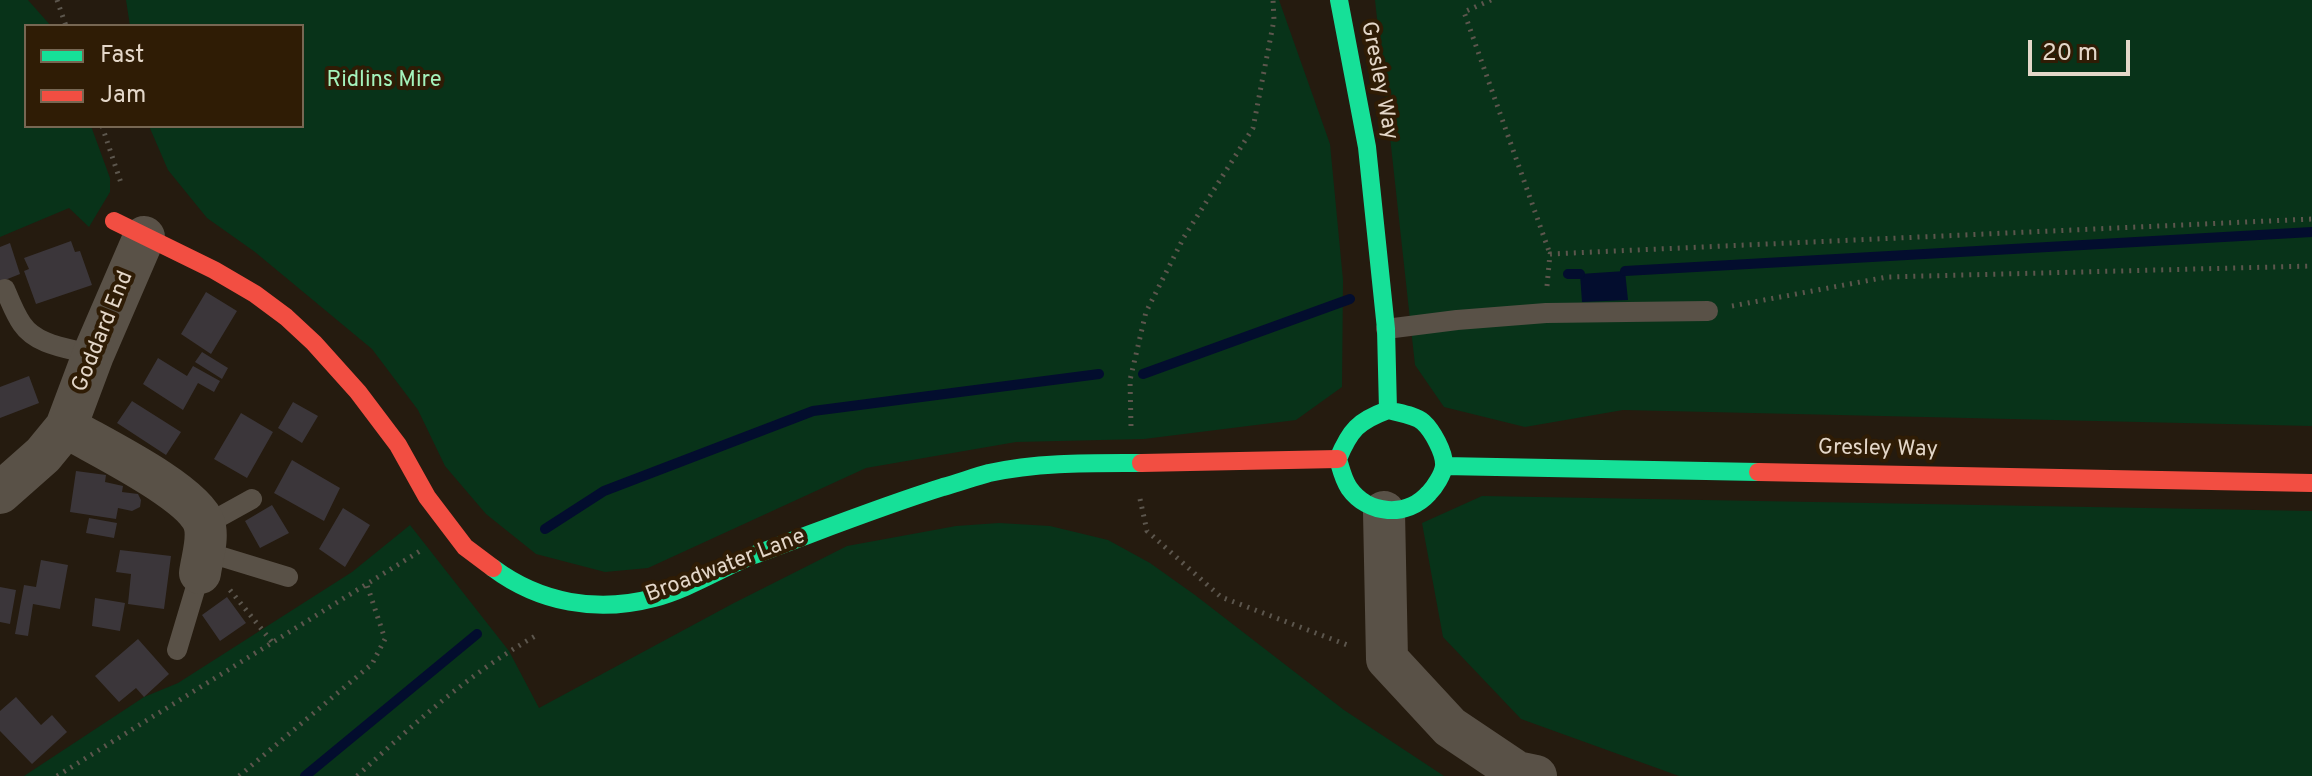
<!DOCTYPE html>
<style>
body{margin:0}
#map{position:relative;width:2312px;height:776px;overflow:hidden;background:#251b0f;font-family:Overpass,sans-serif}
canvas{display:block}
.legend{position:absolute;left:24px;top:24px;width:280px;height:104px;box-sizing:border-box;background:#2f1c05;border:2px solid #776753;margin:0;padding:10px 14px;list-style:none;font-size:24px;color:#e4d7c9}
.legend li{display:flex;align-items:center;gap:16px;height:40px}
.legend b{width:40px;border:2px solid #776753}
.scale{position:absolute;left:2028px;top:40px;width:102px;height:36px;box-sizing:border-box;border:4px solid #e4d7c9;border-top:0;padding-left:10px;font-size:24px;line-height:28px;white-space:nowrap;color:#e4d7c9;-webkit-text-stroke:6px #2f1c05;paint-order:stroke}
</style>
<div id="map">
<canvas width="2312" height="776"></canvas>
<ul class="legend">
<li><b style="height:10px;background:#16e098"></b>Fast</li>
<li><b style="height:10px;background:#f24e42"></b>Jam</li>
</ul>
<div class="scale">20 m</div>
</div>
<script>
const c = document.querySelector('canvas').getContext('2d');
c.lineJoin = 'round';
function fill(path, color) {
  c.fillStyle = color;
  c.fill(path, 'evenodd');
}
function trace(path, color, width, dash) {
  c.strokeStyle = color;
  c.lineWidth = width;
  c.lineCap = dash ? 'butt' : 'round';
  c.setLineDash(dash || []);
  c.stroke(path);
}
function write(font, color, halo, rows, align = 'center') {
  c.font = font + ' Overpass,sans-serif';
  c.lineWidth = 8;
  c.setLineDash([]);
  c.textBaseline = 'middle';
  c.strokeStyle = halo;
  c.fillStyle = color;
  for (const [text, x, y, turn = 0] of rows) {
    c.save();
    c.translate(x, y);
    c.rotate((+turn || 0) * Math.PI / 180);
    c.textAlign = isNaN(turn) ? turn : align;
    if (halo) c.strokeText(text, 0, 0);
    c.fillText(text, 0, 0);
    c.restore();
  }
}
const green = new Path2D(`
 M0,0H28L51,26H26V126H91L110,178V192L89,227L69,208L0,237Z
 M126,0H1279L1330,144L1343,280L1342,387L1296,420L1144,439L1016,442L866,468L648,568L605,572L536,554L486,514L445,466L418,410L372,349L255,252L207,218L168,170L149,126H302V26H130Z
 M1375,0H2312V426L1623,410L1525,427L1444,407L1415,365Z
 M1482,496L2312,511V776H1679L1521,719L1443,637L1422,523Z
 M999,523L1050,526L1108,540L1150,563L1195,595L1344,710L1444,776H24L144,697L178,683L352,572L410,525L509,651L539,708L732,604L847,546L956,526Z`);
const water = new Path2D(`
 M1625,271L1628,300L1582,302L1580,274Z`);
const stream = new Path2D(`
 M1625,271L2312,232
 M1568,274H1580
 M1143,374L1350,299
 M545,529L604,491L813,411L1099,374
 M305,776L477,634`);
const building = new Path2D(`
 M71,241L75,252L80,251L92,285L36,304L24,271L29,269L24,258Z
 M10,243L20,274L0,282V247Z
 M206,292L237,311L211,354L181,334Z
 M202,352L228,368L222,379L195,362Z
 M158,358L187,376L193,366L220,381L214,392L198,383L183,410L143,384Z
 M29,376L39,403L0,418V387Z
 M132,401L181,432L166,455L117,423Z
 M293,402L318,416L302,443L278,428Z
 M241,413L273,432L247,478L214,459Z
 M292,460L340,488L324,521L274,493Z
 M76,471L106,475L105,482L123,486L122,492L138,494L141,500L140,507L132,511L118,508L116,519L70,512Z
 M272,505L289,533L260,548L245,521Z
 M343,508L370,525L345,567L319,549Z
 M89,518L117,523L114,538L86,533Z
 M120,550L171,556L164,609L128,604L131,574L116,572Z
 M41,560L68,565L60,609L33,604L28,636L15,634L24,585L36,587Z
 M0,587L16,590L10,624L0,622Z
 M227,597L246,623L220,641L202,615Z
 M95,598L125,603L120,631L92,626Z
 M138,639L169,674L144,697L136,688L119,702L95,676Z
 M16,697L41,725L52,715L67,732L32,764L0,731V711Z`);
const path = new Path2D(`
 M57,0L66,26
 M1491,0L1464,12L1550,254
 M102,126L122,186
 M1547,286L1550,254L2312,219
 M1732,306L1887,277L2312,266
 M1131,426L1130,380L1146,312L1184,237L1253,128L1274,20L1273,0
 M1140,499L1147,531L1221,597L1350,646
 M230,590L272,642
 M57,776L420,551
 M239,776L372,664L385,639L367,585
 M357,776C415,723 468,674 537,635`);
const lane = new Path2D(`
 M5,289C10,301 15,314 22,324C37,346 69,348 93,355
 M1386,329L1457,320L1546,313L1708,311
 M205,525L252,499
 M203,551L288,577
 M177,650L200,573`);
const street = new Path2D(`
 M66,427C98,446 192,491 204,523C209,538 202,558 200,573
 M0,493L43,455L66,427L93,355L144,237
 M1384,512L1387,659L1450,727L1517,772L1536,776`);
const fast = new Path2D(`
 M1339,0L1367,147L1386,329L1388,410
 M1388,410C1398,413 1415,415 1423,422C1432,430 1445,453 1444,466C1443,474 1435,487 1429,493C1407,518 1368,515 1349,488C1343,479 1341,469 1338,459C1350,430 1358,421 1388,410Z
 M1444,466L1758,472
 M493,568C540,603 597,613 654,598C689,589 721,568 754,555C817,532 879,507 943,487C958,483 974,477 989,473C1038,462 1091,463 1141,463`);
const jam = new Path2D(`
 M114,221L214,270L255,294L286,317L314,343L358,392L398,445L427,497L465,547L493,568
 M1141,463L1338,459
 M1758,472L2312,483`);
const streetNames = [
 ["Gresley Way",1378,81,79],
 ["Goddard End",104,332,-68],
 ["Gresley Way",1878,450,1],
 ["Broadwater Lane",726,567,-21]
];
const parkNames = [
 ["Ridlins Mire",384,82]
];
fill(green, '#083319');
fill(water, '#030d2e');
trace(stream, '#030d2e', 10);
fill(building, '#3b363a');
trace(path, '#5c564d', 5, [2, 6]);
trace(lane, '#595147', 20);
trace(street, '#595147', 42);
trace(fast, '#16e098', 18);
trace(jam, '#f24e42', 18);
write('22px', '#e4d7c9', '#2f1c05', streetNames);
write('22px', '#a4f3bc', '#2f1c05', parkNames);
</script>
